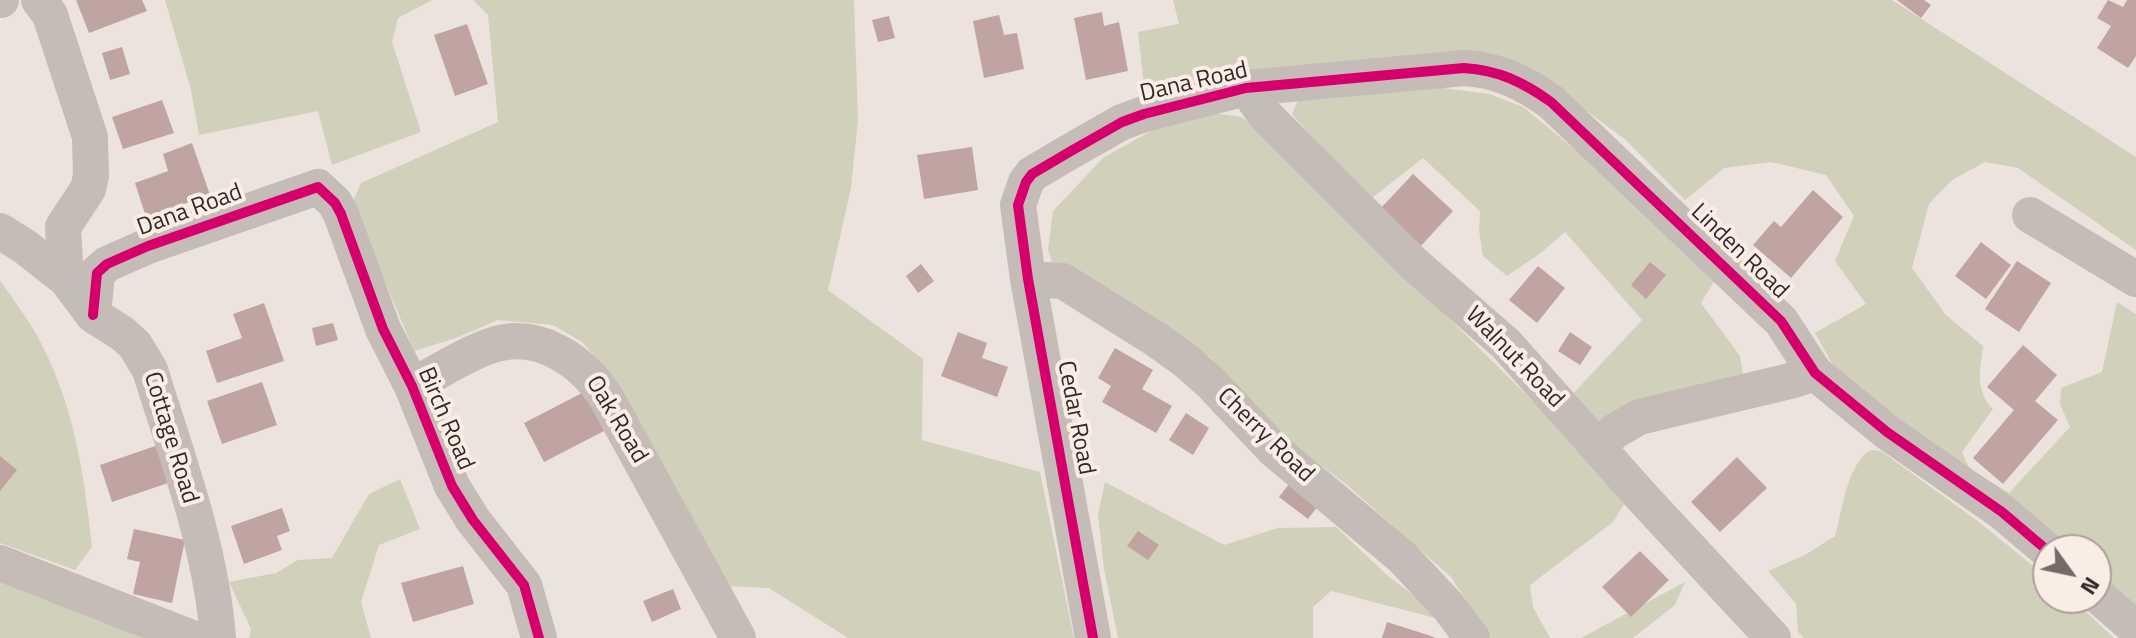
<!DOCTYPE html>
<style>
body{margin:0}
#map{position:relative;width:2136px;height:638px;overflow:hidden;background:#ece3df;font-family:"Titillium Web",sans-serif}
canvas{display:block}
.north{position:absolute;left:2032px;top:534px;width:80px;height:80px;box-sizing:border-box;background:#f9ede6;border:2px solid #ab9f9a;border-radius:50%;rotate:123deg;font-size:22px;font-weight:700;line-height:32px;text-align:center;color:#352927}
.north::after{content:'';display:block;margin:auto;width:28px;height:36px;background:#756a67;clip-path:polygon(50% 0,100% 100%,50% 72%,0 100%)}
</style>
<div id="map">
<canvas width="2136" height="638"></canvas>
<div class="north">N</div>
</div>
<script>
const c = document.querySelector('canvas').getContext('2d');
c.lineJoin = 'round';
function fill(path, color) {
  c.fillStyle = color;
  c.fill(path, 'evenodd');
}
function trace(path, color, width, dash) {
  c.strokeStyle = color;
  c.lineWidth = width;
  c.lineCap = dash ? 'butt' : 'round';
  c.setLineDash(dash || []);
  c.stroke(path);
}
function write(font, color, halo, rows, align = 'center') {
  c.font = font + ' "Titillium Web",sans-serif';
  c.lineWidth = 8;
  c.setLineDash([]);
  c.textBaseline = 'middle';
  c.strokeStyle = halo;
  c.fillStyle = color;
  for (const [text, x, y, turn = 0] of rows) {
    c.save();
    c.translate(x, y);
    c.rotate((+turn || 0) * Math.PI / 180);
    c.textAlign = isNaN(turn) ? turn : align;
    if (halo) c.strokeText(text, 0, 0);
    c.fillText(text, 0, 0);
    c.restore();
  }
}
const green = new Path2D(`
 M165,0H432L398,18L392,42L421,132L332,165L318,111L199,135L191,90Z
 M473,0H854L858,120L851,188L828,290L923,359L922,440L1040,472L1074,638H848L769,588L722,586L615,379L582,342L553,325L498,320L456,338L414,351L352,203L361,183L498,122L488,15Z
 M1173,0H1892L2136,157V250L2018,168L1985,162L1952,180L1929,204L1912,268L1946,315L1983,346C1980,370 1975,391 1993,409L1962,452L1969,468L2009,493L2070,427L2060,404L2061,388L2102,372L2117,302L2136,314V607L2096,574V550H2068L2015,506L1942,453L1834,367L1815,333L1866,304L1835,261L1854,216L1826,175L1771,162L1724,168L1685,200L1626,140L1565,95L1414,60L1189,81L1145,93L1138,32L1179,24Z
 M1427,86L1489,94L1523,107L1667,225L1719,273L1701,303L1740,356L1743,374L1641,401L1591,424L1570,397L1642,320L1565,232L1538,255L1507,276L1483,256L1479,230L1480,211L1423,158L1368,201L1292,114L1298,100L1326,99Z
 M1212,113L1242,117L1270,141L1568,436L1626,501L1613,522L1530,585L1533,607L1550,638H1491L1451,577L1347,485L1297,447L1255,410L1210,357L1128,305L1052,263L1048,249L1053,211L1103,158L1158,127Z
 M0,280C14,301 30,321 41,343C75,409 84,474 92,547L75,570L0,543Z
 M1870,450L1881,451L1979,522L2048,578V598H2071L2114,638H1804L1798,632L1796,604L1768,571L1805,555L1835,536C1843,509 1846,467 1870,450Z
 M400,479L420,529L379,545L361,602L371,638H249L251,629L229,582L276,573L298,560L332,558L369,494Z
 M1105,482L1224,545L1278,528L1336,527L1387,575L1447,621L1331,591L1313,607V638H1118L1104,569L1098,515Z
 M0,577L150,638H0Z
 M1685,582L1675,605L1633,638H1581Z`);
const building = new Path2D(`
 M76,0H142L147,11L89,33Z
 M1897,0H1924L1931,5L1921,18Z
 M2108,0L2123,7L2127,0H2136V56L2128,68L2097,48L2111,26L2097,18Z
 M1102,12L1104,26L1119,22L1128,71L1086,80L1074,18Z
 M999,15L1004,35L1017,33L1024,69L984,78L973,21Z
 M889,16L895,38L878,42L872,20Z
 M467,24L488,84L455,96L434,35Z
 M122,47L130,74L110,80L102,53Z
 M162,100L174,133L123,149L112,117Z
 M192,143L210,195L146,217L135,183L168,171L163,154Z
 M972,147L978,190L924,199L917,155Z
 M1413,174L1453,211L1419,248L1379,210Z
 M1813,190L1843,217L1791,278L1753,245L1774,221L1781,227Z
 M1981,242L2011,265L1986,299L1955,276Z
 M2017,261L2051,283L2019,332L1985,309Z
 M1650,262L1666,275L1646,299L1631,285Z
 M921,264L934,281L918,293L906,276Z
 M1538,266L1565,288L1537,323L1509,300Z
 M264,303L284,361L217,383L206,351L242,338L233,314Z
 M333,323L338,340L316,346L312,328Z
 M958,332L987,343L982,358L1008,367L997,397L941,376Z
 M1570,332L1592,347L1580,365L1558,351Z
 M2023,345L2057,375L2035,401L2058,420L2003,484L1973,458L2014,410L1987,387Z
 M1115,348L1153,370L1142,389L1172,406L1156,433L1102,402L1111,386L1098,378Z
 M262,382L277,425L222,444L207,401Z
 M584,392L604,431L544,462L524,423Z
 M1186,413L1209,428L1193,455L1169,440Z
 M161,444L174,481L112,502L100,465Z
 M0,456L17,470L0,491Z
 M1737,457L1767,488L1720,532L1691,502Z
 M1289,484L1318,506L1308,519L1279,497Z
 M282,508L290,531L277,536L282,550L244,564L231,526Z
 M134,529L185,540L172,603L133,594L140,562L127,559Z
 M1138,531L1159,545L1148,560L1127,546Z
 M1640,551L1669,580L1631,617L1602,587Z
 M463,566L474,604L413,622L401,583Z
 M673,589L681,609L652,622L643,601Z
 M1387,622L1434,637V638H1382Z`);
const minor = new Path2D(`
 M0,0H1
 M39,0L50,15L90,137L91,176L88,189L63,227L66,279L93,315L123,334L135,345L150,370C177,457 211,546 218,638
 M1246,88L1265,115L1413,263L1506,344L1642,497L1773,638
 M2030,215L2136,279
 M0,231L24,246L66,279
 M1028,279L1063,281L1157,340L1185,360L1211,383L1273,449L1402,557L1448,606L1472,638
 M93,315L97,273L107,264L148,246L318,187L335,203L341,214L383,329L412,386L452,486L473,520L524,585L539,638
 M412,386C437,373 463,355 490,346C538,329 583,361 607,399L738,638
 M1597,446L1615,431L1639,417L1790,381L1815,373
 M0,563L192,638
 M2096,594L2136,629
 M1093,638L1028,279L1018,205L1026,182L1032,174L1071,151L1122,122L1144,114L1246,88L1464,68C1498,70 1523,82 1551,102L1781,321L1815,373L1887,432L2002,512L2048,551`);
const cycleway = new Path2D(`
 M93,315L97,273L107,264L148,246L318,187L335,203L341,214L383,329L412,386L452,486L473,520L524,585L539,638
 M1093,638L1028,279L1018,205L1026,182L1032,174L1071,151L1122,122L1144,114L1246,88L1464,68C1498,70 1523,82 1551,102L1781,321L1815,373L1887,432L2002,512L2048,551`);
const streetNames = [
 ["Dana Road",1194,83,-13],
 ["Dana Road",190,211,-20],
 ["Linden Road",1739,252,44],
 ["Walnut Road",1514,358,46],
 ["Cedar Road",1075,418,79],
 ["Birch Road",445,419,67],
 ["Oak Road",616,420,59],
 ["Cherry Road",1265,436,44],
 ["Cottage Road",170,438,73]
];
fill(green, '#d1d0ba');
fill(building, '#bfa4a1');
trace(minor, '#c5bcb8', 36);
trace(cycleway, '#d6006c', 10);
write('24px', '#352927', '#f9ede6', streetNames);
</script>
